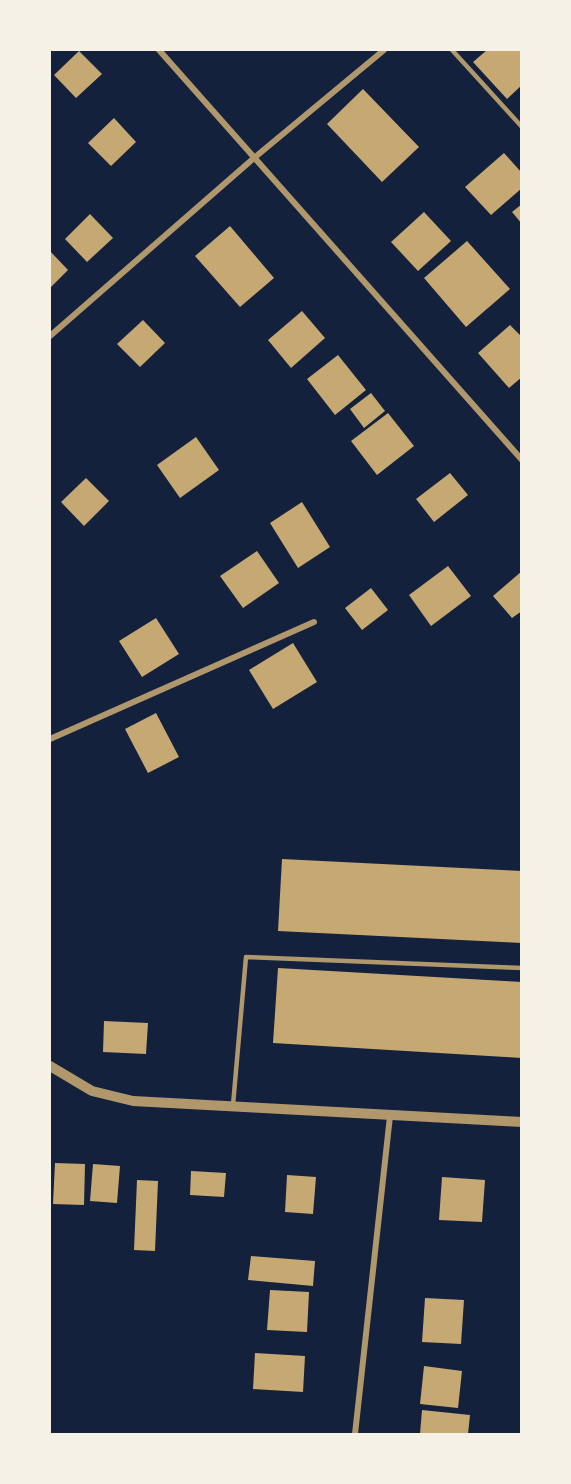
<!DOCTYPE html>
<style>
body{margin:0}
#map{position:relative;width:571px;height:1484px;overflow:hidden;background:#14213d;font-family:"Noto Serif",serif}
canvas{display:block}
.frame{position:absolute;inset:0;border:51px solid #f6f1e7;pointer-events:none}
</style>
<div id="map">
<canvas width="571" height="1484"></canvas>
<div class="frame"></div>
</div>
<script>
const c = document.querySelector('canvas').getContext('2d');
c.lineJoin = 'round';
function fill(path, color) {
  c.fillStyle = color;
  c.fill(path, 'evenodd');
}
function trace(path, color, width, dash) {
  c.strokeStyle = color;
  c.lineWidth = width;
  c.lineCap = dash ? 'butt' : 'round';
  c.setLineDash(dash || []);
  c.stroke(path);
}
const building = new Path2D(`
 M487,50H522V85L507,99L473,62Z
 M79,51L102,74L76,98L54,75Z
 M363,89L419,147L382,182L327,124Z
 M114,118L136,142L111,166L88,143Z
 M504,153L522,173V188L491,215L465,187Z
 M522,204V224L512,212Z
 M424,212L451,241L418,271L391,242Z
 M90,214L113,238L87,262L65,239Z
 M230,226L274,278L240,307L195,256Z
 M467,241L510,289L466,327L424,278Z
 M50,251L68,270L50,288Z
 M302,311L325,338L291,368L268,340Z
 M143,320L165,343L140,367L117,344Z
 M510,325L522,337V377L509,388L478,353Z
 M338,355L366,390L335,415L307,379Z
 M371,393L385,411L364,428L350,409Z
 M388,413L414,446L377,475L351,441Z
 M196,437L219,470L180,498L157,465Z
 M450,473L468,495L434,522L416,499Z
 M86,478L109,501L84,526L61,502Z
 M302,502L330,547L298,568L270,523Z
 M257,551L279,583L243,608L220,576Z
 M448,566L471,596L431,626L409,595Z
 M522,571V611L512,618L493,596Z
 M371,588L388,610L362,630L345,608Z
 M156,618L179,654L142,677L119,641Z
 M293,643L317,682L273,709L249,670Z
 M156,713L179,757L148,773L125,729Z
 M282,859L522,871V943L278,931Z
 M278,968L522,982V1058L273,1043Z
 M104,1021L148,1023L146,1054L103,1052Z
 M55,1163L85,1164L84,1205L53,1204Z
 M93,1164L120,1166L117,1203L90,1201Z
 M191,1171L226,1173L224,1197L190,1195Z
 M287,1175L316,1177L313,1214L285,1212Z
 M442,1177L485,1180L482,1222L439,1220Z
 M137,1180L158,1181L155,1251L134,1250Z
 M251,1256L315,1261L313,1286L248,1280Z
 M270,1290L309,1292L307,1332L267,1330Z
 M425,1298L464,1300L461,1344L422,1342Z
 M255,1353L305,1356L303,1392L253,1389Z
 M424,1366L462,1371L458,1408L420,1404Z
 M422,1410L470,1415L468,1434H420Z`);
const service = new Path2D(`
 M452,50L522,127
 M233,1105L246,957L522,968`);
const minor = new Path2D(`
 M159,50L522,460
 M50,336L254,158L384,50
 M50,739L314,622
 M355,1434L390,1116`);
const tertiary = new Path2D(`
 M50,1066L92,1091L133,1101L522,1122`);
fill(building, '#c6a872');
trace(service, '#b1986c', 4.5);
trace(minor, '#b1986c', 6);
trace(tertiary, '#b1986c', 10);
</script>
